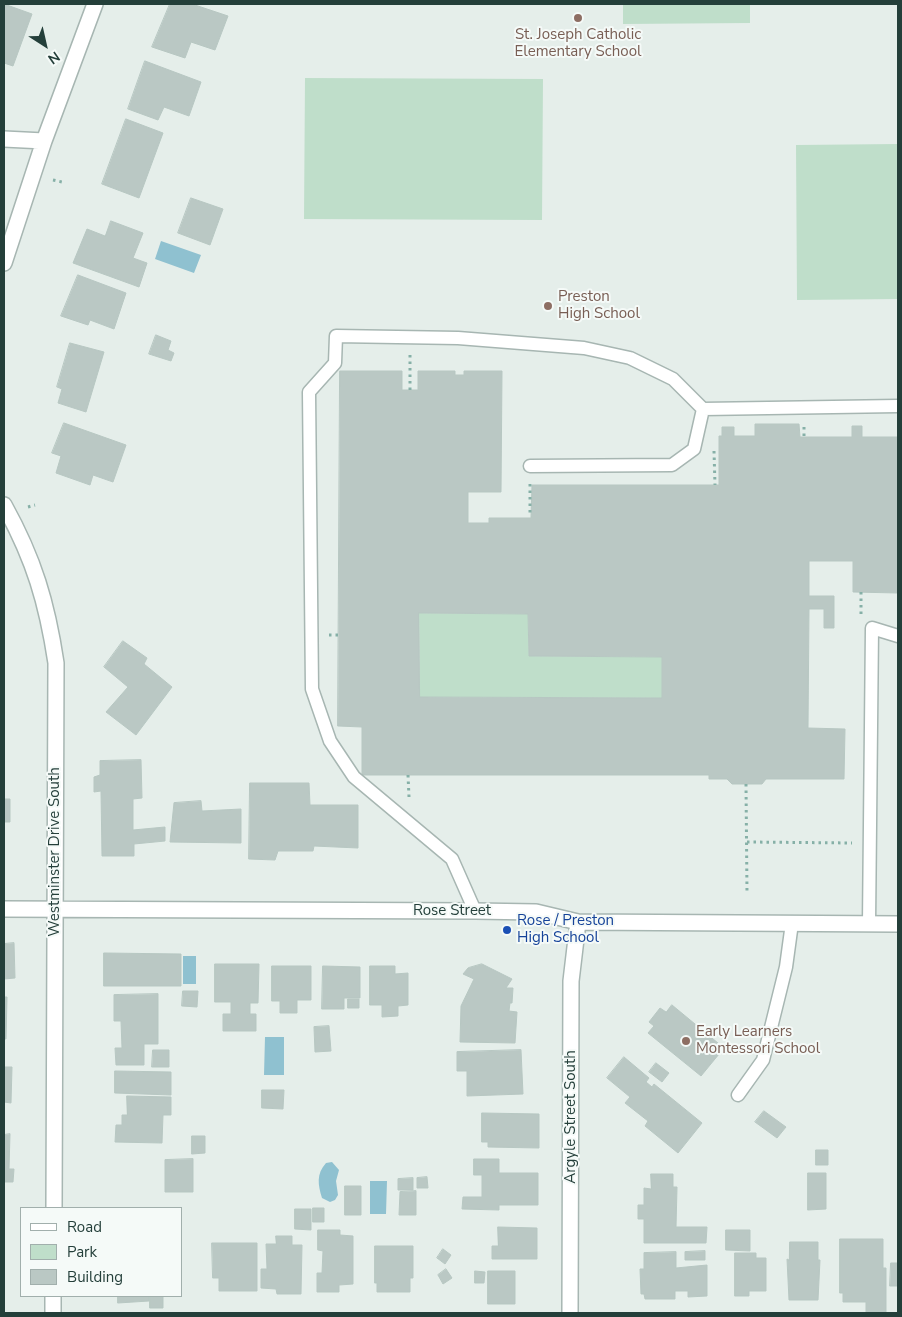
<!DOCTYPE html>
<style>
body{margin:0}
#map{position:relative;width:902px;height:1317px;overflow:hidden;background:#e5eeea;font-family:"Nunito Sans",sans-serif}
canvas{display:block}
.frame{position:absolute;inset:0;border:5px solid #243f3a;pointer-events:none}
.legend{position:absolute;left:20px;top:1207px;width:162px;height:90px;box-sizing:border-box;background:#f5faf8;border:1px solid #a1afac;margin:0;padding:6px 9px;list-style:none;font-size:15px;color:#243f3a}
.legend li{display:flex;align-items:center;gap:10px;height:25px}
.legend b{width:25px;border:1px solid #a1afac}
.north{position:absolute;left:20px;top:20px;width:50px;height:50px;-webkit-text-stroke:4px #f5faf8;paint-order:stroke;rotate:145deg;font-size:14px;font-weight:700;line-height:20px;text-align:center;color:#243f3a}
.north::after{content:'';display:block;margin:auto;width:18px;height:22px;background:#243f3a;clip-path:polygon(50% 0,100% 100%,50% 72%,0 100%)}
</style>
<div id="map">
<canvas width="902" height="1317"></canvas>
<div class="frame"></div>
<ul class="legend">
<li><b style="height:6px;background:#fff"></b>Road</li>
<li><b style="height:14px;background:#bfdeca"></b>Park</li>
<li><b style="height:14px;background:#bac8c4"></b>Building</li>
</ul>
<div class="north">N</div>
</div>
<script>
const c = document.querySelector('canvas').getContext('2d');
c.lineJoin = 'round';
function fill(path, color) {
  c.fillStyle = color;
  c.fill(path, 'evenodd');
}
function trace(path, color, width, dash) {
  c.strokeStyle = color;
  c.lineWidth = width;
  c.lineCap = dash ? 'butt' : 'round';
  c.setLineDash(dash || []);
  c.stroke(path);
}
function write(font, color, halo, rows, align = 'center') {
  c.font = font + ' "Nunito Sans",sans-serif';
  c.lineWidth = 4;
  c.setLineDash([]);
  c.textBaseline = 'middle';
  c.strokeStyle = halo;
  c.fillStyle = color;
  for (const [text, x, y, turn = 0] of rows) {
    c.save();
    c.translate(x, y);
    c.rotate((+turn || 0) * Math.PI / 180);
    c.textAlign = isNaN(turn) ? turn : align;
    if (halo) c.strokeText(text, 0, 0);
    c.fillText(text, 0, 0);
    c.restore();
  }
}
const green = new Path2D(`
 M623,4H750V23L623,24Z
 M305,78L543,79L542,220L304,219Z
 M898,144V299L797,300L796,145Z
 M419,613L528,614L529,656L662,657V698L420,697Z`);
const water = new Path2D(`
 M161,241L201,255L194,273L155,259Z
 M183,956H196V984H183Z
 M265,1037H284V1075H264Z
 M332,1162L339,1170L336,1181L338,1195L335,1200L330,1202L322,1198C318,1185 316,1174 326,1163Z
 M370,1181H387L386,1214H370Z`);
const building = new Path2D(`
 M4,4L32,14L13,66L4,63Z
 M170,4H192L228,16L215,50L191,42L185,58L152,47Z
 M145,61L201,82L189,116L164,107L158,120L128,109Z
 M126,119L163,133L139,198L102,184Z
 M191,198L223,209L210,245L178,233Z
 M111,221L143,233L133,258L147,263L139,287L73,263L87,229L105,236Z
 M78,275L126,293L114,329L90,320L88,325L61,316Z
 M156,335L171,341L168,350L174,353L171,361L149,354Z
 M70,343L104,352L86,412L58,403L62,389L57,387Z
 M340,371H402V390H418V371H455V375H464V371H502L501,492H468V523H489V518H531L532,485H719V436H722V427H734V436H755V424H799L800,437H852V426H862V437H898V593L853,592V561H809V596H834V628H824V609H809L808,728L845,729L844,779H766L762,784H732L727,779H709V775H362V727L338,726ZM419,613L528,614L529,656L662,657V698L420,697Z
 M64,423L126,445L113,482L93,475L90,485L56,473L61,456L52,453Z
 M123,641L147,658L144,664L172,687L136,735L106,712L128,687L104,667Z
 M141,760L142,798L133,799V830L165,827V841L134,844V856H102L101,791L94,792V777L100,775V761Z
 M250,783H309L310,805H358V848L314,846L313,851H278L275,860L249,859Z
 M4,799H10V822H4Z
 M201,801L202,811L241,809V843L170,842L174,803Z
 M14,943L15,978L4,979V944Z
 M104,953L181,954V986H104Z
 M215,964H259L258,1003H250V1014H256V1031H223V1014H231V1002H215Z
 M482,964L512,979L506,988H513L512,1003H510L509,1011L517,1012L515,1043L460,1042L461,1006L474,979L463,974L468,968Z
 M272,966H311V1000H297V1013H280V1001H272Z
 M323,966L360,967V998H344V1009H322Z
 M370,966H395V974L408,973V1005L398,1006V1016L382,1017V1005H370Z
 M183,991H198L197,1007L182,1006Z
 M158,994V1044H144V1065H116L115,1048H122L121,1021H114V995Z
 M4,997H7L6,1039H4Z
 M348,999H359V1008H348Z
 M672,1005L724,1048L701,1076L648,1033L654,1026L649,1022L660,1008L666,1012Z
 M329,1026L331,1051L315,1052L314,1027Z
 M153,1050H169V1067H152Z
 M521,1050L523,1094L467,1096V1071H457V1052Z
 M624,1057L649,1078L646,1082L652,1087L654,1084L702,1123L678,1153L645,1126L648,1121L625,1103L630,1097L607,1078Z
 M656,1063L669,1073L662,1082L649,1072Z
 M4,1067H12L11,1103L4,1102Z
 M115,1071L171,1072V1095L115,1093Z
 M262,1090H284L283,1109L262,1108Z
 M127,1096L171,1097V1115H163L162,1143L115,1142L116,1125H122V1115H127Z
 M764,1111L786,1127L777,1138L755,1122Z
 M482,1113L539,1114V1148L488,1147V1142H482Z
 M10,1134L9,1169H14L13,1182H4V1135Z
 M192,1136H205V1153L192,1154Z
 M816,1150H828V1165H816Z
 M193,1159V1192H165V1160Z
 M474,1159H499V1173H538V1205H499V1210L462,1209L463,1197H482V1175H474Z
 M808,1173H826V1209L808,1210Z
 M651,1174H673V1187H677L676,1227H707L706,1243H644V1219H638V1205H644V1188L651,1189Z
 M427,1177L428,1188H417V1178Z
 M413,1178V1190H398V1179Z
 M345,1186H361V1215H345Z
 M416,1191V1215H399L400,1192Z
 M313,1208H324V1222H313Z
 M295,1209H311V1230L295,1229Z
 M498,1227L537,1228V1259H492V1246H498Z
 M318,1230H340V1235L353,1236V1284L339,1285V1292H317V1273H322L323,1251L318,1250Z
 M726,1230H750V1251L726,1250Z
 M276,1236H292V1245H302L301,1294H277L276,1289L261,1288V1269H267L266,1244H276Z
 M840,1239H883V1268H886V1313H866V1302H843V1293H840Z
 M790,1242H818V1260H820L818,1300H789L787,1259L789,1260Z
 M212,1243H257V1291H219V1278H213Z
 M375,1246H413V1278H410V1292H377V1283H375Z
 M443,1249L451,1255L445,1264L437,1258Z
 M705,1251V1260H685V1252Z
 M676,1252V1268L707,1265V1296L688,1297V1291H675V1299H645L644,1294H641L640,1269H644V1253Z
 M735,1253H756V1258H766V1291H749V1296H735Z
 M891,1263H898V1286H890Z
 M446,1269L452,1278L443,1284L438,1275Z
 M475,1271L485,1272L484,1283H475Z
 M488,1271H515V1304H488Z
 M118,1296H149V1301L118,1303Z
 M150,1296H163V1308H150Z`);
const path = new Path2D(`
 M53,180L62,182
 M410,390V355
 M804,427V437
 M714,451L715,485
 M530,484V516
 M28,507L35,505
 M861,592V614
 M329,635H339
 M408,775L409,797
 M746,784L747,893
 M747,842L852,843`);
const service = new Path2D(`
 M530,466L672,465L694,449L703,409
 M475,911L452,859L354,777L330,741L312,689L309,392L335,363L336,336L458,338L584,348L630,358L673,379L703,409L898,406
 M869,923L872,628L898,636
 M738,1095L763,1060L786,967L792,923`);
const minor = new Path2D(`
 M4,139L44,141
 M4,263L44,141L95,4
 M4,505C34,559 47,603 56,663L54,1208
 M4,909L475,911L536,912L578,922L898,924
 M53,1313V1296
 M570,1313L571,981L578,922`);
const markers = [
 [578,18,5,"#8d6e63"],
 [548,306,5,"#8d6e63"],
 [507,930,5,"#1a4fb4"],
 [686,1041,5,"#8d6e63"]
];
const educationNames = [
 ["St. Joseph Catholic",578,35,"center"],
 ["Elementary School",578,52,"center"],
 ["Preston",558,297],
 ["High School",558,314],
 ["Early Learners",696,1032],
 ["Montessori School",696,1049]
];
const streetNames = [
 ["Westminster Drive South",55,852,-90],
 ["Rose Street",452,911],
 ["Argyle Street South",571,1117,-90]
];
const transitNames = [
 ["Rose / Preston",517,921],
 ["High School",517,938]
];
fill(green, '#bfdeca');
fill(water, '#8fc1d0');
fill(building, '#bac8c4');
trace(building, '#b7c7c2', 1);
trace(service, '#a7b6b2', 15);
trace(minor, '#a7b6b2', 18);
trace(path, '#86b0a7', 3, [2.5, 4]);
trace(service, '#fff', 12);
trace(minor, '#fff', 15);
for (const [x, y, r, color] of markers) {
  const dot = new Path2D();
  dot.arc(x, y, r, 0, 2 * Math.PI);
  c.fillStyle = color;
  c.fill(dot);
  trace(dot, '#f5faf8', 2);
}
write('15px', '#785e54', '#f5faf8', educationNames, 'left');
write('15px', '#243f3a', '#f5faf8', streetNames);
write('15px', '#164399', '#f5faf8', transitNames, 'left');
</script>
